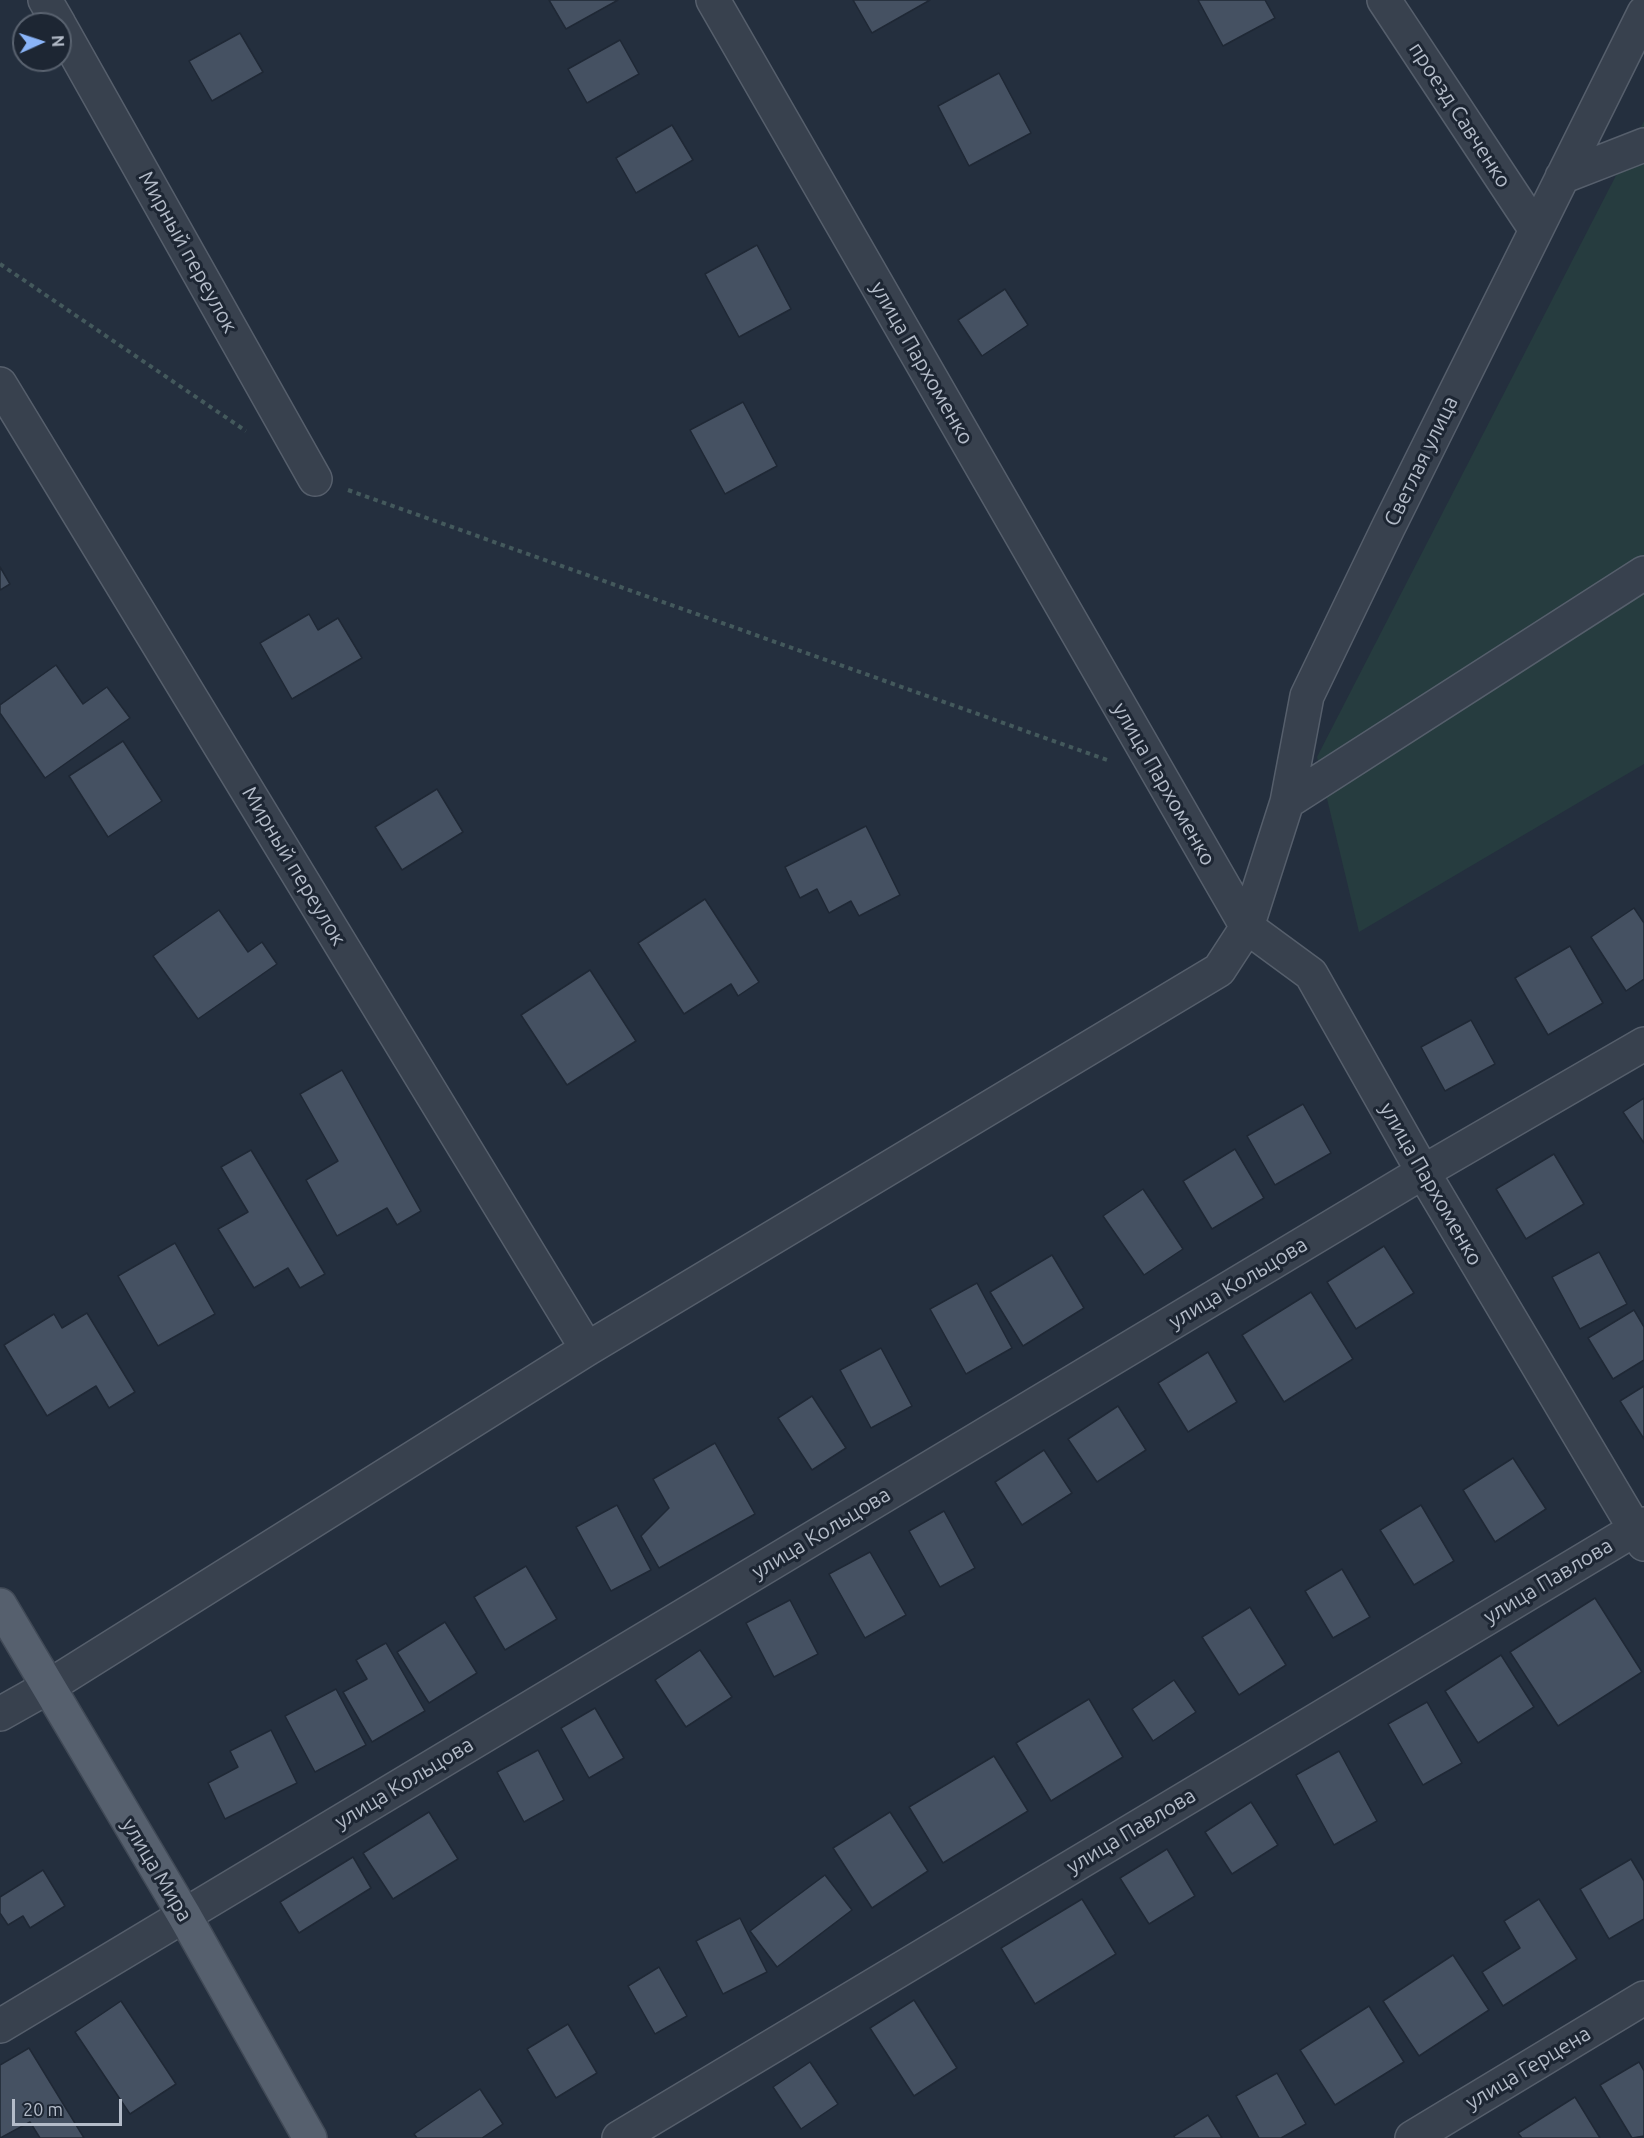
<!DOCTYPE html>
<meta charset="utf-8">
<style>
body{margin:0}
#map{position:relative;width:1644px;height:2138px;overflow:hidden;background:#242f3e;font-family:Ubuntu,sans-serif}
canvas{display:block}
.north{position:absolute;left:12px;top:12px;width:60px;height:60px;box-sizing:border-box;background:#1d2633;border:2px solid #59626f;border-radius:50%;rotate:87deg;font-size:16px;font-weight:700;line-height:24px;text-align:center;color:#b4bcc9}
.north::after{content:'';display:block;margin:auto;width:21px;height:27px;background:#8ab4f8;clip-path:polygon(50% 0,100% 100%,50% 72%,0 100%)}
.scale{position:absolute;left:12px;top:2099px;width:110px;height:27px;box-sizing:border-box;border:3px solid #b4bcc9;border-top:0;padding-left:8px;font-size:18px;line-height:21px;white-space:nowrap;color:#b4bcc9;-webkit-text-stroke:4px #1d2633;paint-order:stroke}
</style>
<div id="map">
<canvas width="1644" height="2138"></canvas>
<div class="north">N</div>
<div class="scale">20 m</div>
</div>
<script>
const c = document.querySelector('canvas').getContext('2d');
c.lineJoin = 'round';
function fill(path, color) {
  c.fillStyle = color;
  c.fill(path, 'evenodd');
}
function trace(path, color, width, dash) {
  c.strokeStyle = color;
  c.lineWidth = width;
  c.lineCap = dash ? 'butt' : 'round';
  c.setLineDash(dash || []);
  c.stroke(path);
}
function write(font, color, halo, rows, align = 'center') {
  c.font = font + ' Ubuntu,sans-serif';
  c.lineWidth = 6;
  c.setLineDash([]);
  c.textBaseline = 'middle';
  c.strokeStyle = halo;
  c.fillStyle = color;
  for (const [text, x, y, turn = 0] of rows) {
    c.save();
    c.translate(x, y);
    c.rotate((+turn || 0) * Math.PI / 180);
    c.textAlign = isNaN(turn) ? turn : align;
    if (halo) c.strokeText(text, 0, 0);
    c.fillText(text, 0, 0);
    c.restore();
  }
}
const green = new Path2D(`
 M1644,121V764L1359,932L1317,757Z`);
const building = new Path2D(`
 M549,0H618L566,29Z
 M853,0H930L872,33Z
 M1198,0H1265L1275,18L1223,46Z
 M240,33L263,72L212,101L189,61Z
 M620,40L639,74L587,103L568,69Z
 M999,73L1031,133L969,166L938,106Z
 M672,125L693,160L636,193L616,158Z
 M757,245L791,309L739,337L705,274Z
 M1005,289L1028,325L982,356L958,320Z
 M743,402L777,466L725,494L690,430Z
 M0,567L10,584L0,590Z
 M309,614L318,630L338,618L362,658L292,699L260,643Z
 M56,665L83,704L107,687L130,718L45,778L0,713V705Z
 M123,741L162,801L108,837L69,776Z
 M437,789L463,832L402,870L375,827Z
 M866,826L900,895L859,916L851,901L829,913L817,889L800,898L785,867Z
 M705,899L759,982L738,996L731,984L684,1014L638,943Z
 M1634,908L1644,923V979L1626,991L1591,937Z
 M219,910L248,952L262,942L277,964L198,1019L153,956Z
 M1570,946L1603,1003L1548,1035L1515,978Z
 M590,970L636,1041L567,1085L521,1015Z
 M1471,1020L1495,1064L1445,1091L1421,1047Z
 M342,1070L421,1211L397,1225L387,1208L337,1236L306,1180L338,1161L300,1094Z
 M1644,1098V1143L1623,1112Z
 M1303,1104L1331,1153L1275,1185L1247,1136Z
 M1235,1149L1264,1198L1212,1229L1183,1181Z
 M251,1150L325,1274L300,1288L288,1268L254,1288L218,1229L248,1212L221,1167Z
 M1554,1154L1584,1204L1526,1239L1496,1189Z
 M1143,1189L1183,1249L1144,1275L1103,1216Z
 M175,1243L215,1314L158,1346L118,1276Z
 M1384,1246L1414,1293L1356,1329L1327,1282Z
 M1599,1252L1627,1304L1580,1329L1552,1277Z
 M1052,1255L1084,1308L1023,1346L990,1292Z
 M977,1283L1012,1348L966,1374L930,1309Z
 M1311,1292L1353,1359L1284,1402L1242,1335Z
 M1634,1310L1644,1327V1360L1613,1379L1588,1338Z
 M87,1313L135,1392L109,1408L96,1386L47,1416L4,1345L54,1314L62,1328Z
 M881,1348L912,1406L871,1428L840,1370Z
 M1208,1352L1237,1402L1188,1432L1158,1383Z
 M1644,1386V1439L1620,1401Z
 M812,1396L846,1448L812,1470L778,1418Z
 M1118,1406L1146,1450L1097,1482L1068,1439Z
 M715,1443L755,1514L659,1568L641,1536L669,1508L653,1479Z
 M1044,1450L1072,1493L1022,1525L995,1482Z
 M1513,1458L1546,1509L1495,1542L1463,1490Z
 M617,1505L651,1570L611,1591L576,1527Z
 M1421,1505L1454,1561L1414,1585L1380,1530Z
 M944,1511L975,1568L940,1587L909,1531Z
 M870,1552L906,1615L865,1638L829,1574Z
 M526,1566L557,1619L505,1650L474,1597Z
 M1342,1569L1370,1617L1333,1638L1305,1591Z
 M1595,1598L1642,1672L1558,1726L1510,1652Z
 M790,1600L818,1654L774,1677L746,1623Z
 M1250,1607L1286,1665L1239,1695L1202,1637Z
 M445,1622L477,1673L429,1703L397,1652Z
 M386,1643L425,1711L372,1742L343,1692L367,1679L356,1660Z
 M700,1650L732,1697L686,1727L655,1680Z
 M1501,1655L1534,1707L1478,1743L1445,1691Z
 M1174,1680L1196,1712L1153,1741L1132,1709Z
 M336,1689L366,1745L315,1772L285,1716Z
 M1089,1699L1123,1757L1051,1801L1016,1743Z
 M1427,1702L1462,1763L1423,1785L1388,1724Z
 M595,1708L624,1758L589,1778L561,1728Z
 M271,1730L297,1783L225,1819L208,1783L238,1767L230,1751Z
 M538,1750L564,1800L524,1822L497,1772Z
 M1339,1751L1377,1821L1334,1845L1296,1775Z
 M994,1756L1028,1811L943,1863L909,1807Z
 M1251,1802L1278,1845L1232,1874L1205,1832Z
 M429,1812L458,1859L393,1899L363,1853Z
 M890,1812L928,1871L872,1908L833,1848Z
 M1167,1849L1195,1896L1149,1924L1120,1878Z
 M353,1857L371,1888L299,1933L280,1902Z
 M1631,1859L1644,1881V1919L1609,1939L1580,1889Z
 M43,1870L65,1906L30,1928L23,1916L8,1925L0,1913V1897Z
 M825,1875L852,1910L777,1967L750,1931Z
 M1082,1899L1116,1954L1035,2004L1001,1948Z
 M1539,1899L1577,1959L1503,2006L1482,1972L1520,1948L1504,1921Z
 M740,1918L767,1972L723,1994L696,1941Z
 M1453,1955L1489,2010L1419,2056L1383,2001Z
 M659,1967L687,2016L655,2034L628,1986Z
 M914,2000L957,2068L914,2096L870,2028Z
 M121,2001L176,2084L130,2114L75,2032Z
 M1369,2006L1404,2062L1335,2105L1300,2050Z
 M568,2024L597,2073L556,2098L527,2049Z
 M29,2048L84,2138H40L30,2122L0,2138V2065Z
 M810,2062L838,2104L801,2129L773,2087Z
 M1639,2062L1644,2071V2136L1632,2138L1600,2085Z
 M1277,2073L1306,2124L1281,2138H1259L1236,2096Z
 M480,2089L503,2124L482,2138H417L414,2134Z
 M1575,2097L1600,2138H1522L1518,2133Z
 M1208,2115L1222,2138H1175L1174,2136Z`);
const path = new Path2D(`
 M0,264L246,431
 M348,490L1110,761`);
const minor = new Path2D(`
 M45,0L59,24
 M713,0L1247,927L1311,974L1423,1172L1644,1544
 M1384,0L1536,230
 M60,26L315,479
 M1562,177L1644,145
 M0,384L587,1349
 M1287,802L1644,573
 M0,1714L48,1687L587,1349L1219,970L1247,927L1287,802L1307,696L1388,528L1644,13
 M0,2026L1423,1172L1644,1044
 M619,2138L1644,1524
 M1412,2138L1644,1998`);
const major = new Path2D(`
 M0,1605L184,1915L310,2138`);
const streetNames = [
 ["проезд Савченко",1460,115,57],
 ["Мирный переулок",188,252,61],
 ["улица Пархоменко",922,363,60],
 ["Светлая улица",1421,461,-64],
 ["улица Пархоменко",1164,784,60],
 ["Мирный переулок",294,866,59],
 ["улица Пархоменко",1431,1184,60],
 ["улица Кольцова",1238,1283,-31],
 ["улица Кольцова",821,1533,-31],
 ["улица Павлова",1548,1581,-31],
 ["улица Кольцова",404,1783,-31],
 ["улица Павлова",1131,1831,-31],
 ["улица Мира",157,1870,59],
 ["улица Герцена",1528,2068,-31]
];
fill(green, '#263c3f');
fill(building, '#455162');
trace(building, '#1f2835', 1.5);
trace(minor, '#565f6c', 36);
trace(major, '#414a57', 36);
trace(path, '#44595c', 4, [4.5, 4.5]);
trace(minor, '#38414e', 33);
trace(major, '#56606e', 33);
write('21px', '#b4bcc9', '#1d2633', streetNames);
</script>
